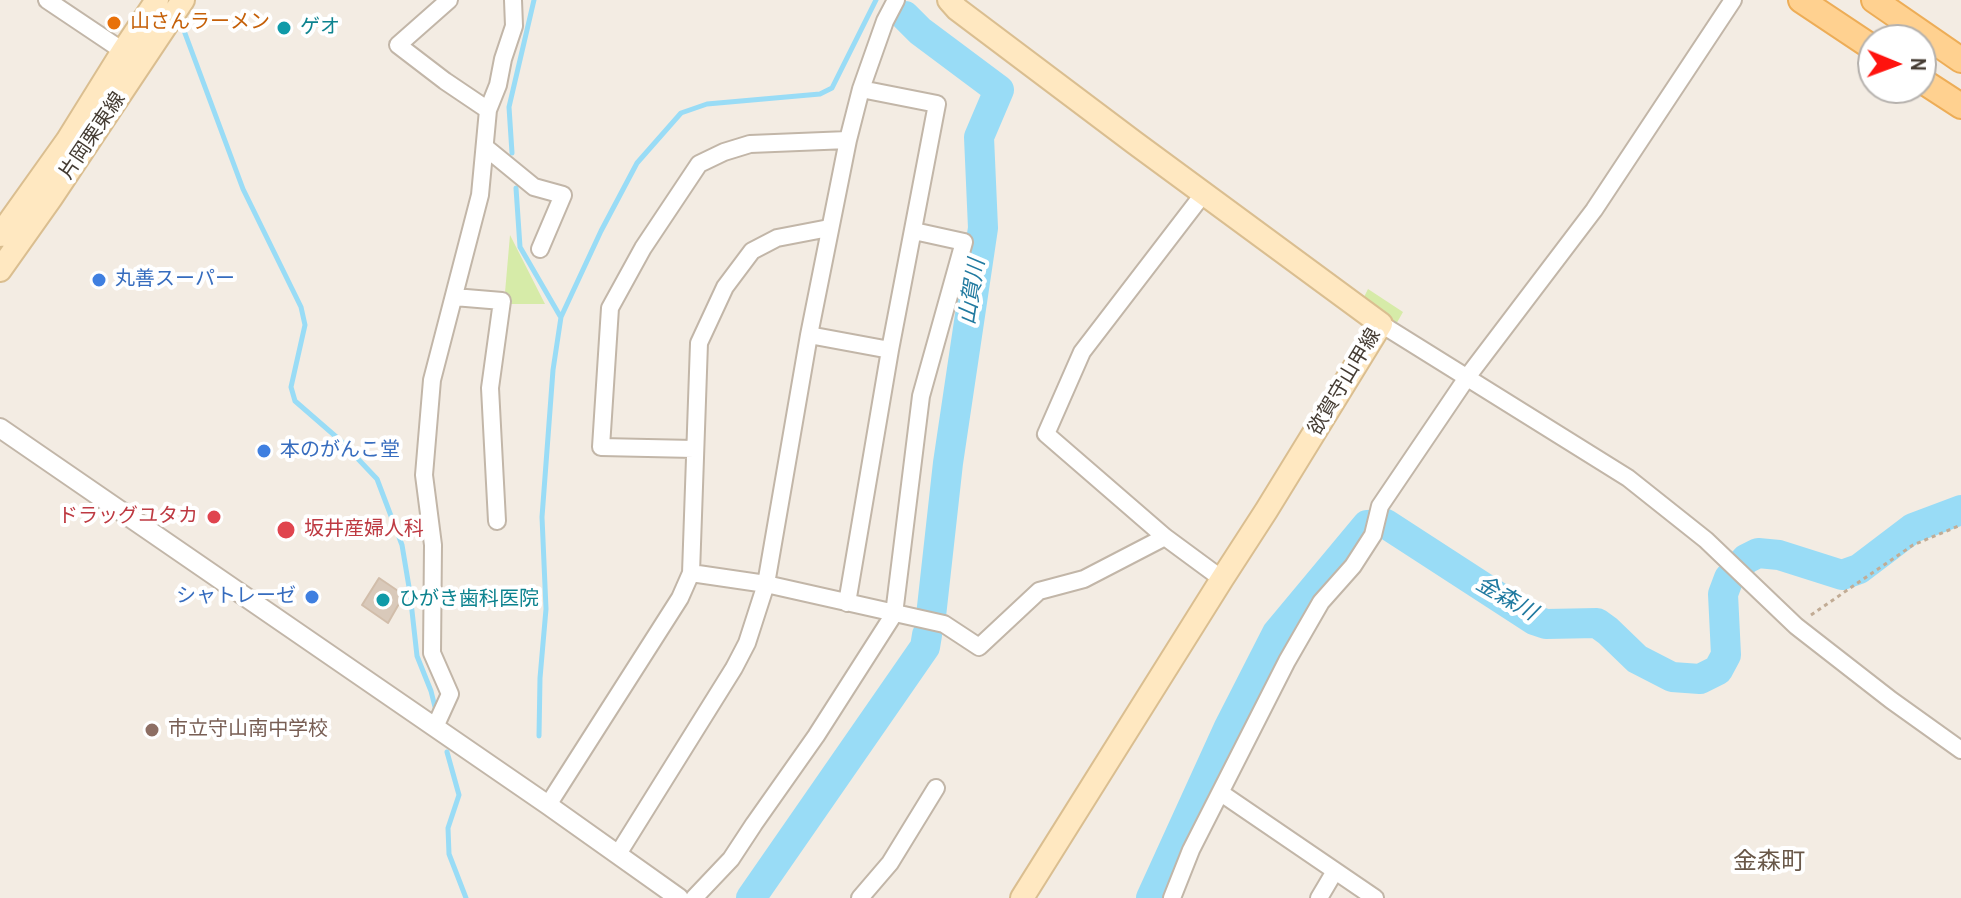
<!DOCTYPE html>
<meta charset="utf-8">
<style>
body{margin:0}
#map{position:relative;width:1961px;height:898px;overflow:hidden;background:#f3ece3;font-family:"Archivo Narrow",sans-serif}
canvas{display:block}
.north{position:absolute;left:1857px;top:24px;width:80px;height:80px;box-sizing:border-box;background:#fff;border:2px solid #b5b1ad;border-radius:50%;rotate:91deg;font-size:22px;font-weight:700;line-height:32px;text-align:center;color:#453c33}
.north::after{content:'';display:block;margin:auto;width:28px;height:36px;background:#ff130e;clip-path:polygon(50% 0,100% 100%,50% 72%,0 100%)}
</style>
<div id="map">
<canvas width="1961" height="898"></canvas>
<div class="north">N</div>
</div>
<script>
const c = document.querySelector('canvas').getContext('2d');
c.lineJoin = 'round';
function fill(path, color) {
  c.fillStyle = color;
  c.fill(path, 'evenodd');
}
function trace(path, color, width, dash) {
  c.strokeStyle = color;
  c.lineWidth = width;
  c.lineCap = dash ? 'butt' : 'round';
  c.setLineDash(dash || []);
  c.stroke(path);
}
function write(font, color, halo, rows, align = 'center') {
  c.font = font + ' "Archivo Narrow","Noto Sans JP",sans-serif';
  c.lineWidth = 8;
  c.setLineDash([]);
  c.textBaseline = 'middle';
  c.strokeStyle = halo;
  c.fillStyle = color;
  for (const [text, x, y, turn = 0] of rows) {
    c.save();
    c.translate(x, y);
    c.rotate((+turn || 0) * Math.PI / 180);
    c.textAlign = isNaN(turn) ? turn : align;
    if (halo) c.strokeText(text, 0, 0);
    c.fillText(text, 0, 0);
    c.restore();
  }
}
const green = new Path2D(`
 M510,235L545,304H504Z
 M1368,289L1403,312L1395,326L1361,303Z`);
const stream = new Path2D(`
 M183,28L243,189L301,307L305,325L291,387L295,401L341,441L377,479L402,545L410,593L417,656L431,691L436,711
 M512,153L509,107L534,0
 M516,188L520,247L560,316
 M539,736L540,678L546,609L542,517L553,370L561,317L601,231L637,163L681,113L707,104L820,94L832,88L876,0
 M447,752L459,795L448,828L449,854L466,898`);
const river = new Path2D(`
 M905,16L920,31L999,90L979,137L983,228L948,463L931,616
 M751,898L925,647L927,635
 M1151,898L1229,727L1277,633L1367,525L1386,524L1534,620L1546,624L1597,623L1608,631L1637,659L1672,677L1700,679L1718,670L1726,655L1723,594L1729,578L1746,559L1758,553L1779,555L1842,575L1859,569L1913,528L1961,510`);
const building = new Path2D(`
 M379,578L404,595L388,623L362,605Z`);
const path = new Path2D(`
 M1811,615L1913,545L1961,525`);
const minor = new Path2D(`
 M47,0L123,51
 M449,0L398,45L445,81L488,110
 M485,147L534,187L563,195L540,249
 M1204,193L1082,352L1046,434L1165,537L1222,579
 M454,297L502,301L490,388L497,521
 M1381,324L1628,478L1706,540L1796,626L1891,700L1961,750
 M809,335L890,350
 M694,449L601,447L610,308L643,248L699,164L724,152L750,144L848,140
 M691,573L766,584L944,624L979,647L1039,591L1084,579L1165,537
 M847,603L890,350L937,104L861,89
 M435,727L450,694L432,653L433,545L424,475L432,380L480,195L488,110L498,85L503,59L514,26L513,0
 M1221,793L1375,898
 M548,805L680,598L691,573L699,343L725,287L752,251L777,238L829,228
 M618,854L734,668L747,643L766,584L809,335L848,140L861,89L885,21L896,0
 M694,898L731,859L754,824L816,736L894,614L921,396L964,242L914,231
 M860,898L890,863L936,788
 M1172,898L1191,850L1287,661L1321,602L1353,566L1373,535L1380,506L1468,376L1594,210L1733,0
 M1319,898L1335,871`);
const tertiary = new Path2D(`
 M0,428L548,805L679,898`);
const secondary = new Path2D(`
 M949,0L957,9L1135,143L1381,324L1266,511L1222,579L1022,898
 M0,235L67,141L123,51L157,0
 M0,270L51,198L183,0`);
const primary = new Path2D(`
 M1801,0L1873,48
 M1874,0L1961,60
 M1921,80L1961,106`);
const markers = [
 [114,23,8,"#e8710a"],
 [284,28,8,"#0f9aa8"],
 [99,280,8,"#3f7fe0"],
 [264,451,8,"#3f7fe0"],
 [214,517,8,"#e0444e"],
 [286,530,10,"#e0444e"],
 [312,597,8,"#3f7fe0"],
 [383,600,8,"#0f9aa8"],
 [152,730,8,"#8d6e63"]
];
const foodNames = [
 ["山さんラーメン",130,23]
];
const cultureNames = [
 ["ゲオ",300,28],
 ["ひがき歯科医院",399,600]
];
const streetNames = [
 ["片岡栗東線",93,136,-56],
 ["欲賀守山甲線",1345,382,-59]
];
const shopNames = [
 ["丸善スーパー",115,280],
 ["本のがんこ堂",280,451],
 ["シャトレーゼ",296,597,"right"]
];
const healthNames = [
 ["ドラッグユタカ",198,517],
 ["坂井産婦人科",304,530,"left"]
];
const educationNames = [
 ["市立守山南中学校",168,730]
];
const waterNames = [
 ["山賀川",973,292,-81],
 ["金森川",1506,599,30]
];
const quarterNames = [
 ["金森町",1769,863]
];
fill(green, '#d6eba8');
trace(stream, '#99dcf6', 5);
trace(river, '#99dcf6', 30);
fill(building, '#d9c9ba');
trace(building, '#d1bdaa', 2);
trace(minor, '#c2b6a8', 20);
trace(tertiary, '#c2b6a8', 22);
trace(secondary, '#dabe90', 26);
trace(primary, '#edad57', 28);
trace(path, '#c2ac95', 3, [4, 4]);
trace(minor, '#fff', 16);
trace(tertiary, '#fff', 18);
trace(secondary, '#ffe8c1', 22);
trace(primary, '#ffd190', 24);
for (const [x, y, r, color] of markers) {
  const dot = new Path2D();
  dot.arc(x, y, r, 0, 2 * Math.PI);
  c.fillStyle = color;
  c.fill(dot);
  trace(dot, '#fff', 3);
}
write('20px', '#c56008', '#fff', foodNames, 'left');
write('20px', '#0d838f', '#fff', cultureNames, 'left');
write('20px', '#453c33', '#fff', streetNames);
write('20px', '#366cbe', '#fff', shopNames, 'left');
write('20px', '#be3a42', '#fff', healthNames, 'right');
write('20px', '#785e54', '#fff', educationNames, 'left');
write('italic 22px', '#217aa0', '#fff', waterNames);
write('24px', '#695849', '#fff', quarterNames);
</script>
